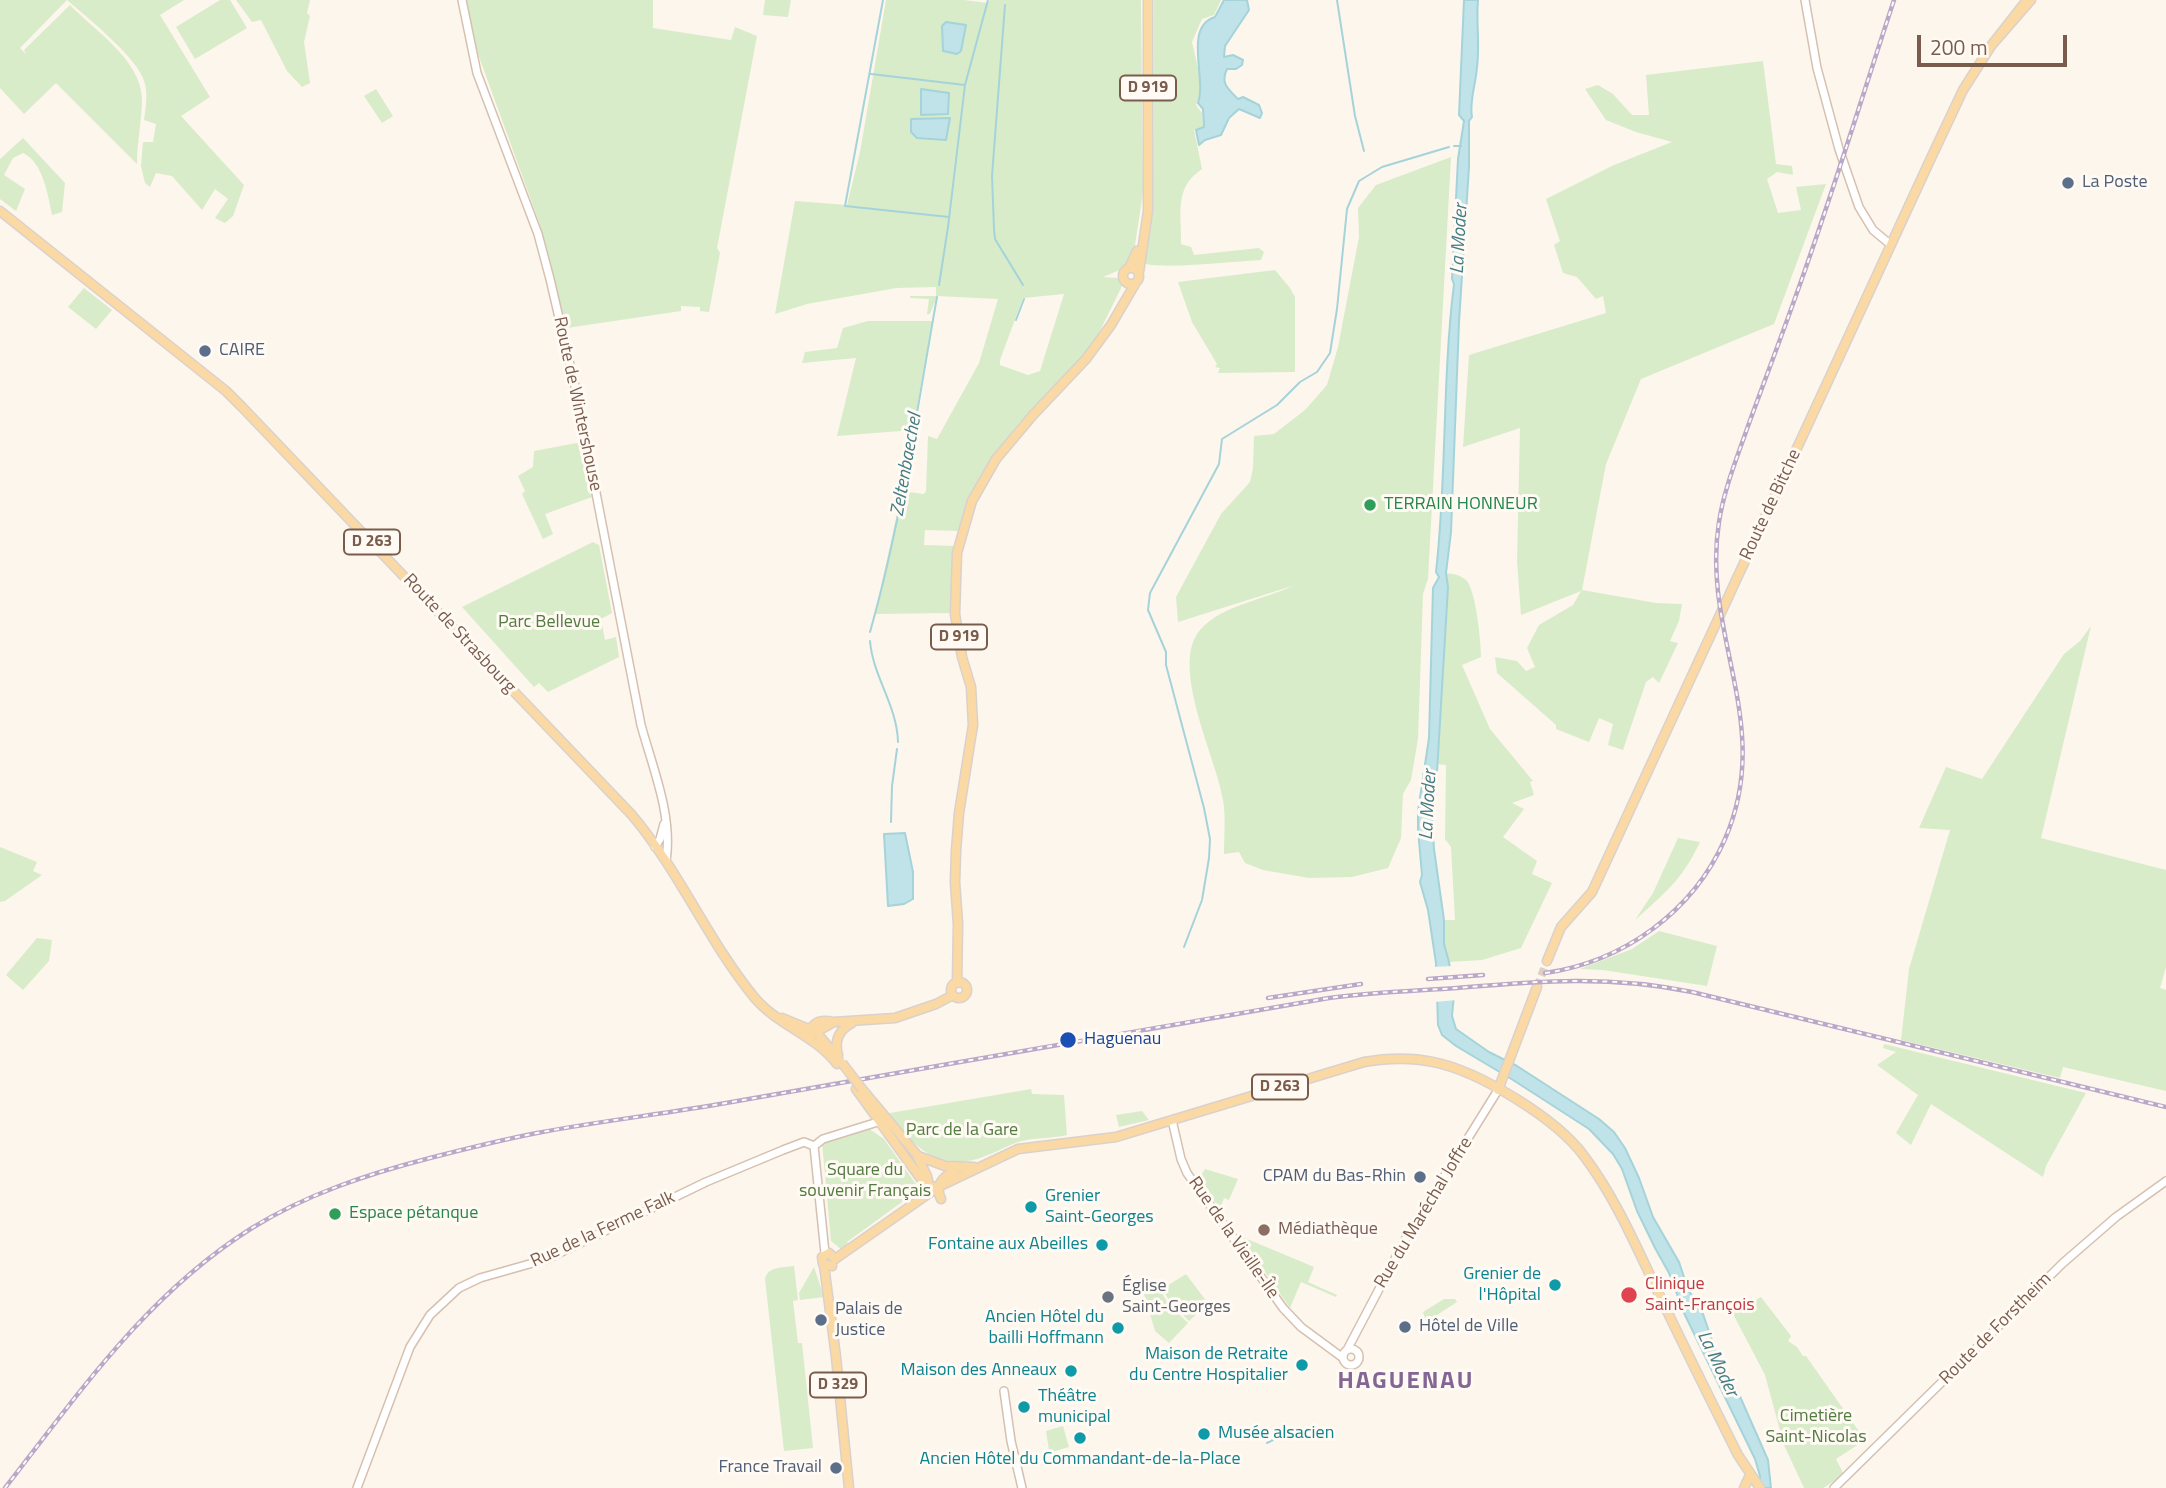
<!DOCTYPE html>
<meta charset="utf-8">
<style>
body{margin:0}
#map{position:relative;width:2166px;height:1488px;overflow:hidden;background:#fdf6ec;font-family:"Titillium Web",sans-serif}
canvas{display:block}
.scale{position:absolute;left:1917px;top:35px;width:150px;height:32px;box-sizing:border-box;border:4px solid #7a5c4d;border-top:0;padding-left:9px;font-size:21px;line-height:24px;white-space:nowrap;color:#7a5c4d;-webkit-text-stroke:5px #fffaf3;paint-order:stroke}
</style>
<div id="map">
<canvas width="2166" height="1488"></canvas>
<div class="scale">200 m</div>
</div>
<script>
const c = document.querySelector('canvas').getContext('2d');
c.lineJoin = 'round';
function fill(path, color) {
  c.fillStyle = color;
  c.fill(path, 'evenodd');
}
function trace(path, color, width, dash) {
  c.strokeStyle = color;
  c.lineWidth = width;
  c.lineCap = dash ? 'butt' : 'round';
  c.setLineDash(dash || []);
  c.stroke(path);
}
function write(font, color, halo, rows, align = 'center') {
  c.font = font + ' "Titillium Web",sans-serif';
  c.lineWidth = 6;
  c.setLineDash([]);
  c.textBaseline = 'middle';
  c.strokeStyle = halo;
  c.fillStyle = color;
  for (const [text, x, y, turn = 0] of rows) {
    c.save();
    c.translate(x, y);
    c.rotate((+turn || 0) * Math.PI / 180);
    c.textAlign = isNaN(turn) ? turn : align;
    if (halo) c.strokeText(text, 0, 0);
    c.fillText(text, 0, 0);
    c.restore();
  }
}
const green = new Path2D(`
 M0,0H184L160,15L210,97L181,116L244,185L233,216L225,223L215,218L228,199L215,189L202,210L172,176L156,173L150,187L145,183L141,166L143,142H153L156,124L144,120C146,106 149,89 142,76C132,54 87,17 67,0L20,48L26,54L24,50L70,5C95,31 140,59 142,98C142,120 137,142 137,164L56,83L24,114L0,88Z
 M220,0H230L247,28L195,59L176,27Z
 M236,0H310L307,13L310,16L304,42L310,83L302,87L287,71L261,20L252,22Z
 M466,0H653V28L731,40L735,27L757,36L717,248L720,253L709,312L700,311V307L681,306V311L567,328L539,222L478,54Z
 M765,0H791L788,17L763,15Z
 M886,0H964L988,3L990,0H1141L1143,192L1135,245L1137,246L1127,267L1103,277L1118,278L1123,284L1095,341L1084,356L1019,423L992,457L973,489L958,531L925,530L924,545L955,546L951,566L953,618L951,613L875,614L902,491L924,494L926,491L928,436L937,439L979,363L998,299L937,296L930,314H927L929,299L910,298V296H936V287L896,288L807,304L775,314L795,201L847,205L860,152ZM1064,294L1040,371L1028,375L1000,365V360L1023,298Z
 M1154,0H1221L1214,15L1202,19L1192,42L1200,77V94L1196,105L1202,113L1203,127L1194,130L1202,169C1173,188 1182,215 1181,244L1191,247L1194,255L1259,248L1264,252L1261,260C1239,261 1158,270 1143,263L1153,199Z
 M1763,61L1776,164L1792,166L1793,175L1777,172L1767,179L1778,213L1801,210L1796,187L1826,184L1774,324L1641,379L1606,464L1582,590L1656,603L1682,604L1679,621L1670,641L1678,643L1659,683L1653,677L1646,682L1623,750L1608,745L1613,724L1599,718L1589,742L1556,729V725L1497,673L1495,657L1517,661L1526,671L1535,667L1527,648L1539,625L1573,605L1581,591L1521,615L1517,561L1520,428L1463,447L1469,355L1606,313L1603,296L1596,299L1577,277L1563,273L1554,245L1560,241L1546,199L1614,165L1672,142L1636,132L1606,120L1585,89L1598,85L1613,94L1632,115H1649L1646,75Z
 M376,89L393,116L382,123L364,96Z
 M23,138L65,183L62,212L52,215C48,195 43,162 23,153L13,158L4,175L25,189L16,211L0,199V159Z
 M1451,157L1428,579L1423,594L1418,739L1411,780L1403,794L1401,838L1388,868L1352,877L1309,878L1263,870L1245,863L1239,852L1224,854C1224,837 1226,817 1223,800C1217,759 1169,666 1200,630C1222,605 1264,600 1292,586L1178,622L1176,597L1221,514L1250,482L1253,468L1254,436L1274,434L1305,410L1327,385L1338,347L1359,237L1358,208L1376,185Z
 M1275,270L1290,288L1295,297V372L1218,373L1220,368L1215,367L1217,364L1192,322L1178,282Z
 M84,288L112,310L96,329L68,307Z
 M868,321H932L913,430L837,436L856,358L802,363L805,352L837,348L843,328Z
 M582,442L592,497L545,514L553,534L543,539L522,494L525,491L518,476L533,467L534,451Z
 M593,542L599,545L612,613L601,619L605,640L616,637L619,657L548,692L539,683L534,687L462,607Z
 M1446,573C1454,574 1460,575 1466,580C1476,590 1481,642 1481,657L1462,665L1490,729L1533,781L1530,782L1534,795L1512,803L1524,809L1503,837L1537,861L1532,874L1552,883L1521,948L1482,960L1449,962L1444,944V920H1455L1451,847L1445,839L1446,765L1437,764L1448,587Z
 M2091,626L2041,838L2166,870V967L2160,988L2166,990V1091L2063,1067L2060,1078L1901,1040L1909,969L1950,830L1919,828L1946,767L1982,779L2064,654L2080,641Z
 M1678,838L1700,842C1682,880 1666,892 1635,920L1653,893Z
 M0,847L37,862L33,871L42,875L5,901L0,902Z
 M1659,931L1717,946L1707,986L1603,970L1580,969L1632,949Z
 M37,938L52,940L49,961L23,990L6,975Z
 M1884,1044L2086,1093L2046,1166L2043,1177L1931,1104L1911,1145L1896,1133L1918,1095L1877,1065L1896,1052L1883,1048Z
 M1031,1089L1032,1094L1064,1095L1067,1135C1051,1139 1034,1137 1018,1142C1004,1147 991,1155 977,1159C935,1171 913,1144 889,1115L890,1113Z
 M1142,1111L1149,1120L1119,1127L1116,1115Z
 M868,1128L884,1139L918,1187L912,1190L913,1194L847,1242L849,1246L843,1251L831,1241L822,1142Z
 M1205,1169L1238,1179L1229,1200L1224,1198L1220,1209L1198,1180Z
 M1240,1236L1314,1267L1308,1282L1337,1295L1336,1297L1301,1282L1290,1308Z
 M794,1266L798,1300L793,1301L798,1343H802L813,1448L784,1451L765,1279C768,1266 782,1268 794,1266Z
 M814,1267L824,1297L800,1300L799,1293Z
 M1186,1274L1210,1306L1207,1305L1189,1321L1171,1303L1162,1289Z
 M1160,1290L1169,1305L1188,1323L1169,1343L1155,1331L1144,1294Z
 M1761,1297L1791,1336L1788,1341L1797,1347L1803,1356H1806L1865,1440L1836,1459L1844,1475L1823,1488H1804L1784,1445L1765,1375L1732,1312Z
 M1444,1299H1455L1457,1302L1426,1322L1423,1312Z
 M1063,1426L1069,1447L1052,1452L1049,1450L1046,1431Z`);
const water = new Path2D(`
 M1224,0H1247L1249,10L1225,46L1224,57L1233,55L1243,60L1242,65L1236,69H1227C1220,83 1228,89 1238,99L1243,97L1259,105L1262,113L1260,118L1239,109L1229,118L1221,135L1205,140L1199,145L1196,130L1204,127L1203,109L1198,103C1207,78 1183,27 1215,17Z
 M1464,0H1478C1476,22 1480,45 1477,67C1476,84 1469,101 1472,117L1469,121V167L1459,322L1451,532L1446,573L1448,587L1436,789L1432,817L1434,849L1444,920V944L1449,962L1454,995L1452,1016L1456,1029L1489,1052L1517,1066L1599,1119L1614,1132L1625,1148L1639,1178L1653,1217L1679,1262L1688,1289L1703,1314L1716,1352L1738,1392L1768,1460L1771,1488H1759L1760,1476L1755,1459L1684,1313L1669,1273L1655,1248L1637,1211L1622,1169L1613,1154L1589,1129L1513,1080L1456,1046L1442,1035L1438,1025L1436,963L1428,910L1420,882L1422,875L1418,830V811L1429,738L1433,588L1439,577L1436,572C1447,476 1442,380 1454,284L1452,279L1458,159L1464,121L1459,115Z
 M946,22L966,25L961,51L957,54L943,51L942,26Z
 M921,89L949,93L948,114L921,115Z
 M950,118L946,140L917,138L911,132V119Z
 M905,833L913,872V899L904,904L888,906L884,834Z`);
const pier = new Path2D(`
 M1453,966L1457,1000L1435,1002L1432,967Z`);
const stream = new Path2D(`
 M883,0L845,206L949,217
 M1337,0L1355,116L1364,151
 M1005,5L992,176L994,229L995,239L1023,285
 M871,74L965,85
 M1454,146H1461
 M939,285L948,227L965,85L988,0
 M1016,320L1024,299
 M870,632C901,523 917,409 937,297
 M870,641C873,677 897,705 898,742
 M891,822L892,786L897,749
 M1184,947L1202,900L1209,858L1210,839L1204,808L1166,665V652L1148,610L1150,593L1219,464L1222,439L1277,405L1300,382L1317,372L1330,353L1337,309L1347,209L1359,181L1382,167L1449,147
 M1267,1443L1277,1438`);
const primaryTunnel = new Path2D(`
 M1537,987L1547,961`);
const secondary = new Path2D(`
 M462,0L477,73L538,234L550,279L577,395L641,725C653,769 673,816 666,861
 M1805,0L1817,68L1839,149L1859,207L1873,230L1891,245
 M655,847L660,839L664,824
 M1172,1120L1181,1159L1187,1173L1283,1308L1301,1327L1343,1358
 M814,1146L823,1139L881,1121
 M814,1146L825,1253
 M1343 1357a8 8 0 1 1 16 0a8 8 0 1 1-16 0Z
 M1347,1350L1406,1238L1498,1090
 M1004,1391L1011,1441L1022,1488
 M357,1488L410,1347L430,1315L459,1288L480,1278L547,1259L706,1182L783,1150L804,1142L814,1146
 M1834,1488L2063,1263L2116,1217L2166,1181`);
const primary = new Path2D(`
 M2027,0L1991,46L2031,0
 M0,211L226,391L242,407L631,814C679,870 708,941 754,997C777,1025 815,1035 837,1064
 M1123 276a8 8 0 1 1 16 0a8 8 0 1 1-16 0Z
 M1129,268L1137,251
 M1139,272L1148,211V0
 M1547,961L1561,927L1592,892L1931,158L1963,90L1991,46
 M951 990a8 8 0 1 1 16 0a8 8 0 1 1-16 0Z
 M957,983L958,924L955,882L956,851L959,813L973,725L971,687L962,657L955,614L957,553L972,501L996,459L1033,415L1086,359L1111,325L1135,284
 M782,1018L816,1032L838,1058
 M808,1034C813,1021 821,1019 833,1022
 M807,1037L834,1022L895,1018L936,1004L953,995
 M838,1055C834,1040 839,1030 852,1023
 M856,1089L921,1179L929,1186L938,1187
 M862,1089L918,1156L945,1166L974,1167
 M1498,1090L1537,987
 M917,1156L927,1176L929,1186
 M941,1199C933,1183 947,1174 960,1167
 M835,1259L938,1187L1018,1149L1116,1137L1364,1062C1387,1058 1410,1057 1433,1062C1479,1071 1557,1119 1584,1156C1615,1197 1636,1246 1658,1292C1684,1347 1711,1401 1738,1455L1760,1488
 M824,1265L836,1357L849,1488
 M832,1266L823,1264L822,1257L829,1253L835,1259
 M1744,1488L1750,1475`);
const rail = new Path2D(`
 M1545,973C1623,962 1693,912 1725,839C1775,724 1701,635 1719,522C1724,489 1737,458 1748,426C1763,385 1779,343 1794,301C1830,202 1861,100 1894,0
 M1428,979L1483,975
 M1268,998L1361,984
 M5,1488C79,1393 148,1293 252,1228C307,1194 368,1174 430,1158C465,1149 501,1140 537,1133C600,1121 664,1114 726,1103C927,1068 1128,1032 1329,998C1372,992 1414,991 1457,988C1540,981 1609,975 1692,992L2166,1107`);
const primaryBridge = new Path2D(`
 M842,1063L862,1089`);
const markers = [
 [2068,183,7,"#5c6f8a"],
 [205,351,7,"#5c6f8a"],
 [1370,505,7,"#2e9e5b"],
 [1068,1040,9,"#1a4fb4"],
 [1420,1177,7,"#5c6f8a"],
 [1031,1207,7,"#0f9aa8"],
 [335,1214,7,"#2e9e5b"],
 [1264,1230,7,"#8d6e63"],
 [1102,1245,7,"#0f9aa8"],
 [1555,1285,7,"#0f9aa8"],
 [1629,1295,9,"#e0444e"],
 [1108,1297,7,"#6b7280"],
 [821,1320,7,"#5c6f8a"],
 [1405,1327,7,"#5c6f8a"],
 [1118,1328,7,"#0f9aa8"],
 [1302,1365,7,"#0f9aa8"],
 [1071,1371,7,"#0f9aa8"],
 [1024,1407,7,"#0f9aa8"],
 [1204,1434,7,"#0f9aa8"],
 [1080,1438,7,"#0f9aa8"],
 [836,1468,7,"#5c6f8a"]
];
const shields = [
 [1148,88,56],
 [372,542,56],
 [959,637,56],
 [1280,1087,56],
 [838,1385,56]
];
const shieldNames = [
 ["D 919",1148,88],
 ["D 263",372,542],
 ["D 919",959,637],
 ["D 263",1280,1087],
 ["D 329",838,1385]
];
const serviceNames = [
 ["La Poste",2082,183],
 ["CAIRE",219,351],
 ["CPAM du Bas-Rhin",1406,1177,"right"],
 ["Palais de",835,1310],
 ["Justice",835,1331],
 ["Hôtel de Ville",1419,1327],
 ["France Travail",822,1468,"right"]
];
const streetNames = [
 ["Route de Wintershouse",577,404,78],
 ["Route de Bitche",1771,505,-65],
 ["Route de Strasbourg",459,634,47],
 ["Rue du Maréchal Joffre",1424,1213,-59],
 ["Rue de la Ferme Falk",603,1230,-25],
 ["Rue de la Vieille-Île",1233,1238,55],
 ["Route de Forstheim",1996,1329,-45]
];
const leisureNames = [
 ["TERRAIN HONNEUR",1384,505],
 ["Espace pétanque",349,1214]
];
const parkNames = [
 ["Parc Bellevue",549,623],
 ["Parc de la Gare",962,1131],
 ["Square du",865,1171],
 ["souvenir Français",865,1192],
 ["Cimetière",1816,1417],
 ["Saint-Nicolas",1816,1438]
];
const transitNames = [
 ["Haguenau",1084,1040]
];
const cultureNames = [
 ["Grenier",1045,1197,"left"],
 ["Saint-Georges",1045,1218,"left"],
 ["Fontaine aux Abeilles",1088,1245],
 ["Grenier de",1541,1275],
 ["l'Hôpital",1541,1296],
 ["Ancien Hôtel du",1104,1318],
 ["bailli Hoffmann",1104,1339],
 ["Maison de Retraite",1288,1355],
 ["du Centre Hospitalier",1288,1376],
 ["Maison des Anneaux",1057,1371],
 ["Théâtre",1038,1397,"left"],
 ["municipal",1038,1418,"left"],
 ["Musée alsacien",1218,1434,"left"],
 ["Ancien Hôtel du Commandant-de-la-Place",1080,1460,"center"]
];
const educationNames = [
 ["Médiathèque",1278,1230]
];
const healthNames = [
 ["Clinique",1645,1285],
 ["Saint-François",1645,1306]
];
const worshipNames = [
 ["Église",1122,1287],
 ["Saint-Georges",1122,1308]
];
const waterNames = [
 ["La Moder",1460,239,-87],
 ["Zeltenbaechel",907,465,-80],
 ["La Moder",1429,805,-87],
 ["La Moder",1717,1364,64]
];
const districtNames = [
 ["HAGUENAU",1406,1382]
];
fill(green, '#d8ecc9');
fill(water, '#bfe3e8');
trace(water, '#a5d3da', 2);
fill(pier, '#fdf6ec');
trace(stream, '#a5d3da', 2);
trace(primaryTunnel, '#dcd0c4', 8, [8, 4]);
trace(secondary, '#d6c0b0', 10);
trace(primary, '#dad1cd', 11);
trace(secondary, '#fff', 7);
trace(primary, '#fbd9a5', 8);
trace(rail, '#b9a8c9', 4.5);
trace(rail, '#fffaf3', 2, [5]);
trace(primaryBridge, '#dad1cd', 11, []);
trace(primaryBridge, '#fbd9a5', 8);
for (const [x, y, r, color] of markers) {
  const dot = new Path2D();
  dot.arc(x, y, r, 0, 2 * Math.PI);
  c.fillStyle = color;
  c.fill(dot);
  trace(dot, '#fffaf3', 2.5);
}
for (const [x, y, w] of shields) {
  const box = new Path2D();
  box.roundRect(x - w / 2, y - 12.5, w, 25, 5);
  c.fillStyle = '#fffaf3';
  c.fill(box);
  trace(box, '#7a5c4d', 2);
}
write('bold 16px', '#7a5c4d', null, shieldNames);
write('18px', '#4e5e75', '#fffaf3', serviceNames, 'left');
write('18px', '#7a5c4d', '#fffaf3', streetNames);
write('18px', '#27864d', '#fffaf3', leisureNames, 'left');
write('18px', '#537a41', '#fffaf3', parkNames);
write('18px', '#164399', '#fffaf3', transitNames, 'left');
write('18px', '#0d838f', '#fffaf3', cultureNames, 'right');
write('18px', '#785e54', '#fffaf3', educationNames, 'left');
write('18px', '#be3a42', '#fffaf3', healthNames, 'left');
write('18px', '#5b616d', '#fffaf3', worshipNames, 'left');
write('italic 19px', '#437c86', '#fffaf3', waterNames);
c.letterSpacing = '2px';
write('bold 24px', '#846695', '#fffaf3', districtNames);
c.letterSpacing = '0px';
</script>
